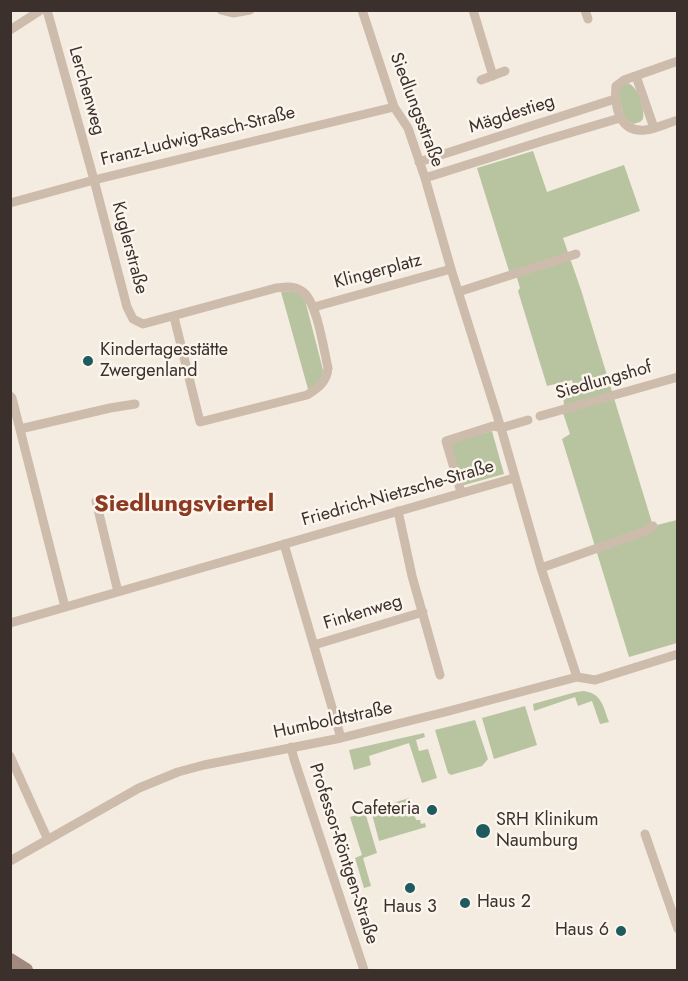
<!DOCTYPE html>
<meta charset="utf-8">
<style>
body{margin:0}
#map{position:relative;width:688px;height:981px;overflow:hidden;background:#f4ebe1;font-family:Jost,sans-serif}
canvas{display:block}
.frame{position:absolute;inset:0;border:12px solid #3b302b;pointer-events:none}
</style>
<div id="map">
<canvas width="688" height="981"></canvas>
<div class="frame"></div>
</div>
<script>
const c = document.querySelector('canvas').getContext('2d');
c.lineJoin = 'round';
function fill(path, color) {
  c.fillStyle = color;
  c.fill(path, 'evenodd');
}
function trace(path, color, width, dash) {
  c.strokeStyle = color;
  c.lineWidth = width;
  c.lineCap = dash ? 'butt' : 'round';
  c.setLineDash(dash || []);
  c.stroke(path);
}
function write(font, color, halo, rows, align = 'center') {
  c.font = font + ' Jost,sans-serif';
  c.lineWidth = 5;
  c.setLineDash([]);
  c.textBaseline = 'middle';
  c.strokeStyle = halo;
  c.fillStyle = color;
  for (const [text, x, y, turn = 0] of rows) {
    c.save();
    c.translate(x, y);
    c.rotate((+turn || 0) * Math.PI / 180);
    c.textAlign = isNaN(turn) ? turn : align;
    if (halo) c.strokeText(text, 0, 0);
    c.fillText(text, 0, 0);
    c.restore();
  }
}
const green = new Path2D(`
 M628,83C639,88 645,108 643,119L640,122L633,124L625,118L617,93L621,86Z
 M533,151L547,192L624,165L640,211L563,238L581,290L653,526L677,520V643L629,657L562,439L570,434L563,413L564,402L561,393L574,389L572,380L547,386L518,291L520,288L517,278L509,271L477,168Z
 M293,291L300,294L305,300L323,370C322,381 319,385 308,389L281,292Z
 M492,431L504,474L461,486L449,443Z
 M584,691C602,694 603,706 609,722L600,724L592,701L578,706L575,697L534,711L533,704L576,692Z
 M525,706L537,745L494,759L482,718Z
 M475,720L488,759L482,766L451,775L448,773L435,730Z
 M424,733L425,737L416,740L419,751L428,749L437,778L422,783L409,743L369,756L371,765L354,770L349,750Z
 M409,798L416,820H420L421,824L425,823L426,827L379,841L371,810Z
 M365,812L377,853L363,858L371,886L364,888L355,858L362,855L350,817Z`);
const street = new Path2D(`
 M47,10L94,180L127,307L133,319L143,324L276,288C286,287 295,285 303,292C317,302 324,351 328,368C327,382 318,388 307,395L200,422L174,317
 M221,10L233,13L250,10
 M362,10L394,107L408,128L425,178L451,269L501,428L541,568L577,677
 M473,10L493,76
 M585,10L588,19
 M10,30L41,10
 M678,61L624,80L616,86C614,105 619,133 645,130C656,129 667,123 678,120
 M636,76L654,128
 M481,80L505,71
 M419,162L615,99
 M425,178L546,140L620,118
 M10,203L94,180L394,107
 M458,292L576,254
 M314,307L451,269
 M10,396L12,398L65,607
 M540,416L678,377
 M20,429L110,408L135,404
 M461,492L446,441L493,426L501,428L528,420
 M96,501L118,592
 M398,511L412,576L440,675
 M284,544L341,738
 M541,568L646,531L653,526
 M10,623L514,478
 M314,645L423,612
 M291,747L294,759L364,970
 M10,756L48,840
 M645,834L678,929
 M10,861L139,788L178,772L204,765L341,738L449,711L577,677L595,680L678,654`);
const secondary = new Path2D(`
 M10,960L26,970`);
const markers = [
 [88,361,6,"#1f5a5e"],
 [432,810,6,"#1f5a5e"],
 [483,831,8,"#1f5a5e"],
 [410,888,6,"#1f5a5e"],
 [465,903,6,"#1f5a5e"],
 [621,931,6,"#1f5a5e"]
];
const streetNames = [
 ["Lerchenweg",86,91,74],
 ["Siedlungsstraße",416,110,69],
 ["Mägdestieg",512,115,-18],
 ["Franz-Ludwig-Rasch-Straße",198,137,-14],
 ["Kuglerstraße",129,248,75],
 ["Klingerplatz",378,272,-15],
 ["Siedlungshof",604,381,-16],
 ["Friedrich-Nietzsche-Straße",398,494,-16],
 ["Finkenweg",363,613,-17],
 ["Humboldtstraße",333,721,-12],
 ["Professor-Röntgen-Straße",343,854,72]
];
const poiNames = [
 ["Kindertagesstätte",100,351],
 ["Zwergenland",100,372],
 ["Cafeteria",420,810,"right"],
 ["SRH Klinikum",496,821],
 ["Naumburg",496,842],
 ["Haus 2",477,903],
 ["Haus 3",410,908,"center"],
 ["Haus 6",609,931,"right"]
];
const districtNames = [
 ["Siedlungsviertel",184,505]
];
fill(green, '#b8c4a0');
trace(street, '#cdbbac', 9);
trace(secondary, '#a18a7d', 14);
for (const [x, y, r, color] of markers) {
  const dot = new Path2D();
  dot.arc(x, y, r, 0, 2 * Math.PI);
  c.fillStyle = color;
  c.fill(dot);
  trace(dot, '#fbf5ee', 2);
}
write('18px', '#3b302b', '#fbf5ee', streetNames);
write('18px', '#3b302b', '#fbf5ee', poiNames, 'left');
write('bold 24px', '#8c3b22', '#fbf5ee', districtNames);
</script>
